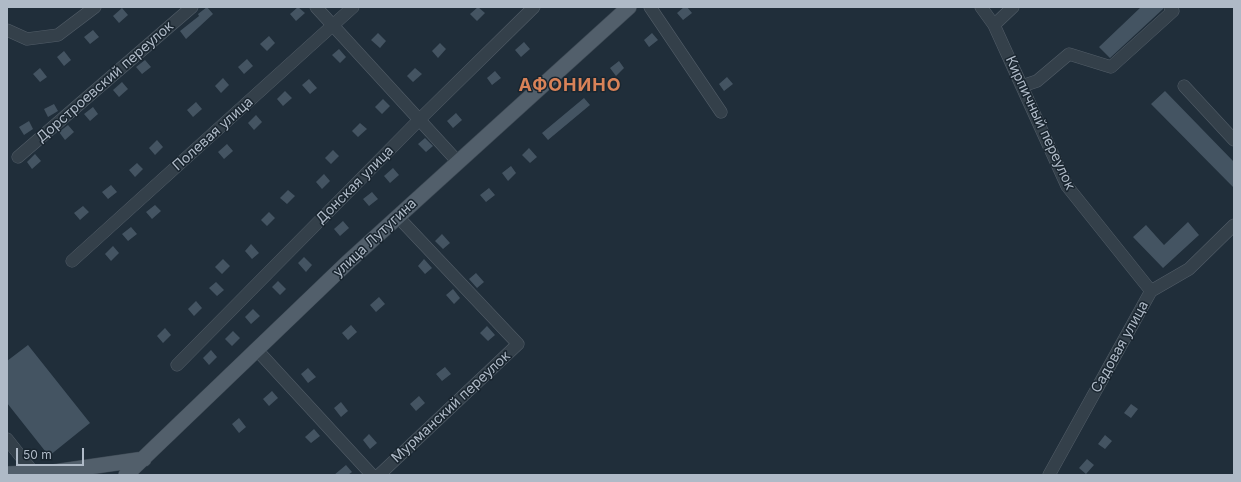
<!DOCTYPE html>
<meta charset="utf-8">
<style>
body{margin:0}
#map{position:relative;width:1241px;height:482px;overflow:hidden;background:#202e3a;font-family:Inter,sans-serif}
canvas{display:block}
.frame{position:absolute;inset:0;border:8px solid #afbac7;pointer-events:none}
.scale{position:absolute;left:16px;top:448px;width:68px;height:18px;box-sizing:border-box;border:2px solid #afbac7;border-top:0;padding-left:5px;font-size:12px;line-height:14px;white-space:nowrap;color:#afbac7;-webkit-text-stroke:3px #19252f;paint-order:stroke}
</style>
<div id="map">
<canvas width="1241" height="482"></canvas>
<div class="frame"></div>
<div class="scale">50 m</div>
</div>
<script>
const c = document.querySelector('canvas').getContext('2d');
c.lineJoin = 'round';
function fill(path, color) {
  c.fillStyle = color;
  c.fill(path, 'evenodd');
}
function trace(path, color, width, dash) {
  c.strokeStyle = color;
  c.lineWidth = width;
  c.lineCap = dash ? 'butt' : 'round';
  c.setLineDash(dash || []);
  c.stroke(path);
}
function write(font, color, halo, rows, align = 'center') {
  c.font = font + ' Inter,sans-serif';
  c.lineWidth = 3;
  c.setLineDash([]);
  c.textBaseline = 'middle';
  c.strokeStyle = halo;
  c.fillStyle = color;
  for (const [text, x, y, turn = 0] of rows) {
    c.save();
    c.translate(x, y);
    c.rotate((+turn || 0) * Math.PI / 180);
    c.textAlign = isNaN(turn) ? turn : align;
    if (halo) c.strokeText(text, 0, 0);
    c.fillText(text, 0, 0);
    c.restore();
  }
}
const building = new Path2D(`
 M207,7L213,14L186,39L180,31L199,16L198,14Z
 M298,7L305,13L296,21L290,14Z
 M478,7L485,13L477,21L470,14Z
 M684,7H687L692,13L683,20L677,13Z
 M1141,7H1163V9L1110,58L1099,47Z
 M122,8L128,15L119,23L113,16Z
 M93,30L99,37L90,44L84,37Z
 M378,33L386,41L380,48L371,40Z
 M652,33L658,40L649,47L644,40Z
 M269,36L275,43L267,51L260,44Z
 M524,42L530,49L521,57L515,50Z
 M440,43L446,49L438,58L432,51Z
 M339,49L346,57L340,63L332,55Z
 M64,51L71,60L64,66L57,57Z
 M247,59L253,66L244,74L238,67Z
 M145,60L151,67L142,74L136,67Z
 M619,61L624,68L616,76L610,68Z
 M40,68L47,77L40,82L33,74Z
 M415,68L422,74L413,82L407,76Z
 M495,71L501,78L492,85L487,78Z
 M727,77L733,84L724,91L719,84Z
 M223,78L229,85L221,93L215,86Z
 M309,79L317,88L310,94L302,85Z
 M122,82L128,89L119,97L113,90Z
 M285,91L292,98L283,106L277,99Z
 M1165,91L1234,162V188L1151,104Z
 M584,98L590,105L548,140L542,133Z
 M383,99L390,106L382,114L375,107Z
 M196,102L202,109L193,117L187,110Z
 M54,104L58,111L48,117L44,109Z
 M93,107L98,114L90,121L84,114Z
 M456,113L462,120L453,128L447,121Z
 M256,115L262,122L254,130L248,123Z
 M29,121L33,129L24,135L19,127Z
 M360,123L367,129L358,137L352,131Z
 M68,125L74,132L65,140L59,132Z
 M425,138L433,146L426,152L418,144Z
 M157,140L163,147L155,155L149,148Z
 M227,144L233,151L224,159L218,152Z
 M529,148L537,157L530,163L522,155Z
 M333,150L339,156L331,164L325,158Z
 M35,154L41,161L32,169L27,162Z
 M137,163L143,169L135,177L129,170Z
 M511,166L516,173L508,181L502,173Z
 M393,168L399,175L390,183L384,176Z
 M324,174L330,181L322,189L316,182Z
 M111,185L117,192L108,199L102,192Z
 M489,188L495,195L486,202L480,195Z
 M288,190L295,196L287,204L280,198Z
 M372,192L378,199L369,206L363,199Z
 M155,205L161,211L152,219L146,212Z
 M83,206L89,212L80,220L74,213Z
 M269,212L275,218L267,226L261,220Z
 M343,221L349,228L340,236L334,229Z
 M1188,222L1199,235L1163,268L1133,237L1146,225L1164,245Z
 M131,227L137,234L128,241L122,234Z
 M442,234L450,243L443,249L435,241Z
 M251,244L259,253L252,259L245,251Z
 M113,246L119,253L111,261L105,254Z
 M304,257L312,265L306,272L298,263Z
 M223,259L230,266L222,274L215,267Z
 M424,259L432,268L425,274L418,266Z
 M476,273L484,282L477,288L469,279Z
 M278,281L286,289L280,295L272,287Z
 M216,282L224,290L217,296L209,288Z
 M453,289L460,298L454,304L446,295Z
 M379,297L385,304L376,312L370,305Z
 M196,301L202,308L194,316L188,309Z
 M253,309L260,316L251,324L245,317Z
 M351,325L357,332L348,340L342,333Z
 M487,326L495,335L488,341L480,333Z
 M165,328L171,335L163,343L157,336Z
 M233,331L240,338L232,346L225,339Z
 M28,345L90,423L49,456L7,403V361Z
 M211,350L217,357L209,365L203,358Z
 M445,367L451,374L442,381L436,374Z
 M308,368L316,377L308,383L301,374Z
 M272,391L278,398L269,406L263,399Z
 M419,396L425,403L416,411L410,404Z
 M341,402L348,411L341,417L334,408Z
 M1131,404L1138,409L1131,418L1124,413Z
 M239,418L246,427L239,433L232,424Z
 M314,429L320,436L311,443L305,437Z
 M369,434L377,443L370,449L363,440Z
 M1105,435L1112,441L1105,449L1098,444Z
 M1087,459L1094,465L1086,474L1079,468Z
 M346,465L352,472L348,475H334Z`);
const minor = new Path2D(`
 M316,7L458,162
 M650,7L721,112
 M981,7L994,25L1067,186L1151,291
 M994,25L1013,7
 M7,30L27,39L58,35L95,7
 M1022,86L1037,81L1069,54L1111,67L1173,11L1170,7
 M1184,86L1234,140
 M18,157L192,7
 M72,261L353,7
 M257,350L372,475
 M177,365L420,119L534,7
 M7,439L33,472
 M379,475L518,344L398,217
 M1049,475L1151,291L1189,269L1234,225`);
const major = new Path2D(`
 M7,474L54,472L144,459
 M126,475L348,262L629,7`);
const streetNames = [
 ["Дорстроевский переулок",105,82,-41],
 ["Кирпичный переулок",1040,123,65],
 ["Полевая улица",213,134,-42],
 ["Донская улица",355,185,-45],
 ["улица Лутугина",375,238,-43],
 ["Садовая улица",1120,347,-61],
 ["Мурманский переулок",451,407,-43]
];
const districtNames = [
 ["АФОНИНО",570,86]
];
fill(building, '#445462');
trace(minor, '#525d68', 13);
trace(major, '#3d4954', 16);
trace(minor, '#34404a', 12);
trace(major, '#525f6b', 15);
write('14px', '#afbac7', '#19252f', streetNames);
c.letterSpacing = '1px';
write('bold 18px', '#d88258', '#19252f', districtNames);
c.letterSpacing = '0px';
</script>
